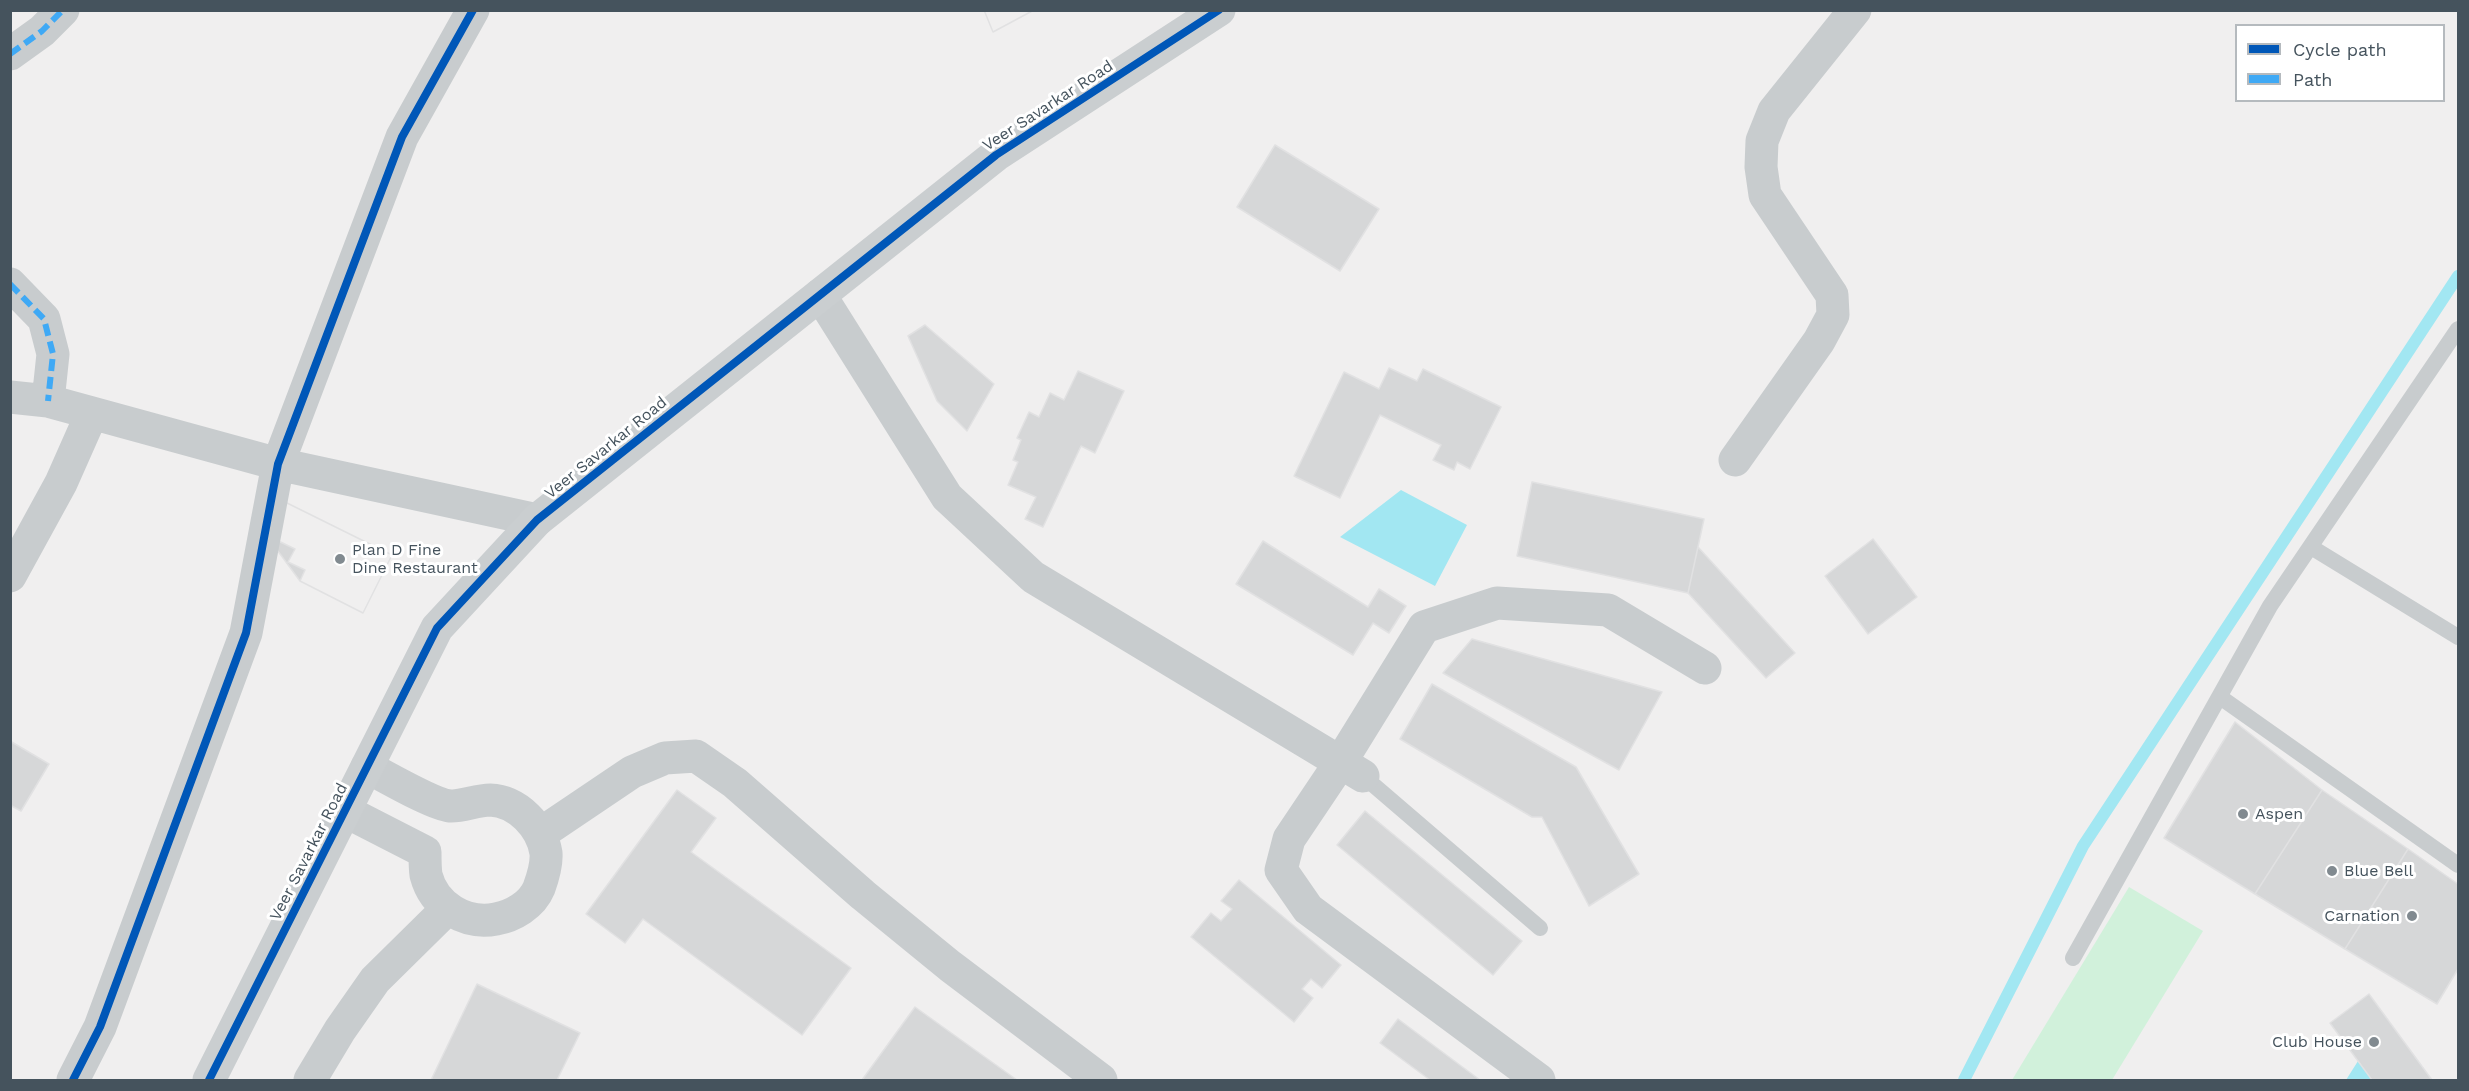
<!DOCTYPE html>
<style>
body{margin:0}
#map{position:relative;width:2469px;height:1091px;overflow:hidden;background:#f0efef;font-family:"Work Sans",sans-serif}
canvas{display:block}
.frame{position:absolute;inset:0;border:12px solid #45535d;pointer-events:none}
.legend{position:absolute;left:2235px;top:24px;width:210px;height:78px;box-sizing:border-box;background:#fff;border:2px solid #b5babe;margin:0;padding:8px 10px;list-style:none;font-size:18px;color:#45535d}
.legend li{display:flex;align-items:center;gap:12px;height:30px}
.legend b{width:30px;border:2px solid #b5babe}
</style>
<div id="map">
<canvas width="2469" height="1091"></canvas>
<div class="frame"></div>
<ul class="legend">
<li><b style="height:8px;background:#0057b8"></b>Cycle path</li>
<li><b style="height:8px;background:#3fa9f5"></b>Path</li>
</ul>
</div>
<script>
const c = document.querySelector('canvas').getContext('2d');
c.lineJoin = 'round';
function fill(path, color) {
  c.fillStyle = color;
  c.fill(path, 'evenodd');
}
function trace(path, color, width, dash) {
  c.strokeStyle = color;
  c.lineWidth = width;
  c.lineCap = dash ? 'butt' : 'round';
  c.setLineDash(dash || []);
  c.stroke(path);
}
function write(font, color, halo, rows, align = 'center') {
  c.font = font + ' "Work Sans",sans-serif';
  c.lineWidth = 6;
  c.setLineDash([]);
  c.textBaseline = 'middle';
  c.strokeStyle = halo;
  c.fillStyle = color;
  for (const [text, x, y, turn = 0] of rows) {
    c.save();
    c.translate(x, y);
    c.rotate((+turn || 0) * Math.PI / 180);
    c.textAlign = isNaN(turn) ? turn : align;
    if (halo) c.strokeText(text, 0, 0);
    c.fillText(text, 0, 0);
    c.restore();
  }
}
const green = new Path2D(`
 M2129,887L2203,931L2112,1080H2012Z`);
const water = new Path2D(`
 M1401,490L1467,525L1435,586L1340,537Z
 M2358,1061L2372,1080H2346Z`);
const stream = new Path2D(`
 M1964,1080L2083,846L2458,276`);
const building = new Path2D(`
 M984,10H1034L993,32Z
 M984,10H1034L993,32Z
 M1275,145L1379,209L1340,271L1237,207Z
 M925,325L994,384L967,431L937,401L908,336Z
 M1389,368L1417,381L1423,369L1501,407L1470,469L1457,462L1454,470L1433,460L1441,445L1380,415L1340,498L1294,476L1344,372L1379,389Z
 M1078,371L1124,391L1095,453L1081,446L1043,527L1025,519L1036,497L1008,485L1018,462L1013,460L1021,440L1017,438L1029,412L1039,417L1050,393L1064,400Z
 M1532,482L1704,519L1688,593L1517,556Z
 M283,501L392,555L363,613L300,581L305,570L288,562L295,549L266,535Z
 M283,501L392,555L363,613L300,581L266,535Z
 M1873,539L1917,597L1868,634L1825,576Z
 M1263,541L1368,607L1379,589L1406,606L1389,633L1373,623L1353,655L1236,584Z
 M1698,547L1795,653L1766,678L1688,593Z
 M1472,639L1662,692L1619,770L1443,673Z
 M1432,684L1576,767L1639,874L1589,906L1542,817H1532L1400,739Z
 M2235,722L2322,790L2255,894L2164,838Z
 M10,741L49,764L21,811L10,805Z
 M677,790L716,818L691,852L851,968L802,1035L643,919L625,943L586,914Z
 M2322,790L2408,849L2345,949L2255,894Z
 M1365,811L1522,941L1493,975L1337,845Z
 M2408,849L2458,884V969L2437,1004L2345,949Z
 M1239,880L1341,965L1322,988L1311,979L1302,989L1313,998L1294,1022L1191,937L1211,913L1221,921L1232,909L1221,901Z
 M477,984L580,1033L557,1080H431Z
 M2369,994L2432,1080H2372L2330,1023Z
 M915,1007L1017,1080H862Z
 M1398,1019L1480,1080H1430L1380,1043Z`);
const lane = new Path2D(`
 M2311,547L2458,637
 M2220,697L2458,865
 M1363,776L1540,928
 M2073,958L2270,606L2458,329`);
const street = new Path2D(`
 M10,54L42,31L63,10
 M10,284L44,319L53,354L48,401
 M820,295L947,497L1033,577L1363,776
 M10,397L48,401L278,464L537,520
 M1735,460L1819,341L1833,315L1832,295L1765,195L1761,167L1762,141L1774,111L1855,10
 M10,576L61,483L92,413
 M345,811L425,852C425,859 425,868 426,875C434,906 465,925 496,919C513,916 532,905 539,888C543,877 547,865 546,853C542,827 518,801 490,800C477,800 461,807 450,806C432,804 385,776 367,767
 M540,834L632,772L665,758L696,756L735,783L863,895L950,966L1101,1080
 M73,1080L100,1027L246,633L278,464L402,137L473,10
 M310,1080L340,1030L375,980L448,908
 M1539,1080L1308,909L1281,870L1289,839L1340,763L1424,627L1497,603L1608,610L1705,668`);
const secondary = new Path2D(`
 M209,1080L437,628L537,520L996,155L1219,10`);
const quiet = new Path2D(`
 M10,54L42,31L63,10
 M10,284L44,319L53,354L48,401`);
const cycleway = new Path2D(`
 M73,1080L100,1027L246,633L278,464L402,137L473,10
 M209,1080L437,628L537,520L996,155L1219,10`);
const markers = [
 [340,559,6,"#818a90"],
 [2243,814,6,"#818a90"],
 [2332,871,6,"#818a90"],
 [2412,916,6,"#818a90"],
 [2374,1042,6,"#818a90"]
];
const streetNames = [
 ["Veer Savarkar Road",1048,106,-33],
 ["Veer Savarkar Road",606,448,-39],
 ["Veer Savarkar Road",309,852,-63]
];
const poiNames = [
 ["Plan D Fine",352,550],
 ["Dine Restaurant",352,568],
 ["Aspen",2255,814],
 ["Blue Bell",2344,871],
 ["Carnation",2400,916,"right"],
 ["Club House",2362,1042,"right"]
];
fill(green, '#d1f1db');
fill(water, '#a2e7f2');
trace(stream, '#a2e7f2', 12);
fill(building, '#d6d7d8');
trace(building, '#e1e1e2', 1.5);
trace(lane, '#c8ccce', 16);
trace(street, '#c8ccce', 33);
trace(secondary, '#caced0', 33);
trace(quiet, '#3fa9f5', 6, [12, 6]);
trace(cycleway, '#0057b8', 8);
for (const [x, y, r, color] of markers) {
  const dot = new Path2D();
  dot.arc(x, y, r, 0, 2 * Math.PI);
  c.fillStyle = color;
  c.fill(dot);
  trace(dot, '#fff', 2);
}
write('16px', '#45535d', '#fff', streetNames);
write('16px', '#45535d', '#fff', poiNames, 'left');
</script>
